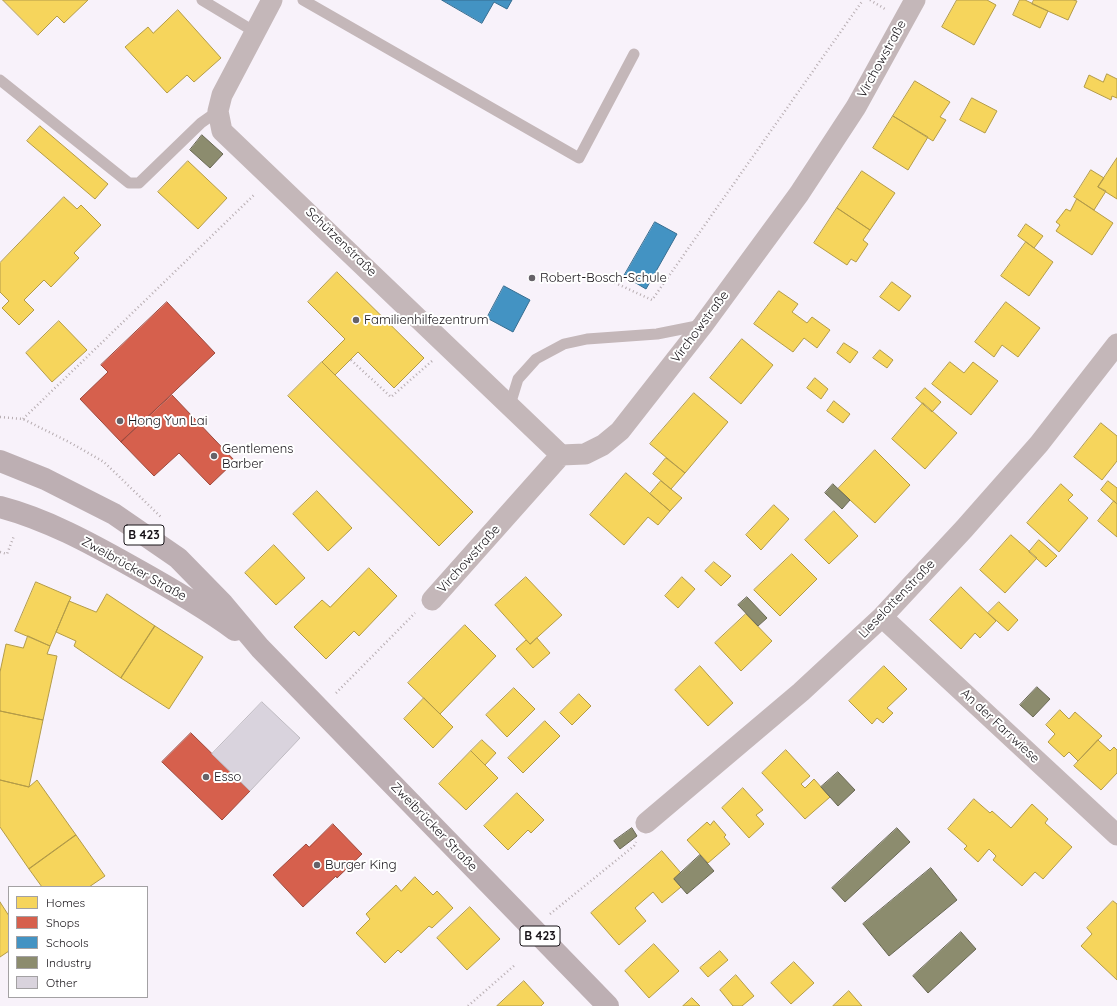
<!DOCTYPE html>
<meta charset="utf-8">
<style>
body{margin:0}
#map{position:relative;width:1117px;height:1006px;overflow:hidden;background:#f8f2fa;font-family:Quicksand,sans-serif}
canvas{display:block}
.legend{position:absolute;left:8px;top:886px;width:140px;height:112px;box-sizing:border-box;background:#fff;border:1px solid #a3a1a3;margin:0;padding:5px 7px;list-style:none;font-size:12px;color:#181419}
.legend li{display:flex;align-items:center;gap:8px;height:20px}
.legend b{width:20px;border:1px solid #a3a1a3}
</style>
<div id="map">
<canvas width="1117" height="1006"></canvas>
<ul class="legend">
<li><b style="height:11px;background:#f6d55c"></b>Homes</li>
<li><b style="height:11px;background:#d6604d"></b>Shops</li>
<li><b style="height:11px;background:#4393c3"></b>Schools</li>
<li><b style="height:11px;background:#8c8c6e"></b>Industry</li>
<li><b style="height:11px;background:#d9d3dd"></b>Other</li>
</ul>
</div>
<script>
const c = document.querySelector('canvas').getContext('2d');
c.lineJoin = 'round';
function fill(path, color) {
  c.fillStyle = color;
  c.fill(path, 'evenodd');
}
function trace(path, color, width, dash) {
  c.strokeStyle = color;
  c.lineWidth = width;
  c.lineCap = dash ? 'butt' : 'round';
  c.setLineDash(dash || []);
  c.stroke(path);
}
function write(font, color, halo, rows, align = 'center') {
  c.font = font + ' Quicksand,sans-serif';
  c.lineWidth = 4;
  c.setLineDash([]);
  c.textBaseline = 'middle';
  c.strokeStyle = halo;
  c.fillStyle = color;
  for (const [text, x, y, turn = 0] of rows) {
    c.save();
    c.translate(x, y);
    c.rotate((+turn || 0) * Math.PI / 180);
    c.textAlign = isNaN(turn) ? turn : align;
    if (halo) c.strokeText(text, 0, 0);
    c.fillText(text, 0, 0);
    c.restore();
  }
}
const homes = new Path2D(`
 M3,0H88L64,23L57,16L38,35Z
 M957,0H987L996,5L974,45L942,27Z
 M1020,0H1025L1048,11L1040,28L1013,15Z
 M1034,0H1073L1077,1L1068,20L1032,4Z
 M178,10L221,58L194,82L187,75L167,93L125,47L148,27L153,33Z
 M1107,74L1117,79V98L1112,96L1111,100L1084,87L1089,75L1103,82Z
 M915,81L950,102L940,117L946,120L933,141L893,116Z
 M972,98L997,111L985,133L960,120Z
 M893,116L928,137L908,170L873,148Z
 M40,126L108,184L95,199L27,141Z
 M1117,158V199L1098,187Z
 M188,161L227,198L198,229L158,192Z
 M1091,170L1104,178L1098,187L1106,191L1094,210L1074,197Z
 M862,171L895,193L870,230L837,208Z
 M64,197L77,209L81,205L101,225L74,253L79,258L51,287L44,280L24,300L34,310L19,325L2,308L9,301L0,292V263Z
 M1077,199L1113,223L1092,255L1056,231L1060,225L1056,222L1066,209L1070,211Z
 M837,208L870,230L863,240L868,244L856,262L851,259L847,265L814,243Z
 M1026,224L1043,236L1034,248L1018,236Z
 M1026,242L1053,262L1029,296L1001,276Z
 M337,272L424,358L394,388L358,352L335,375L322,362L345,339L308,302Z
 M892,282L911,296L899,311L880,297Z
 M779,291L798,304L792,312L807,323L812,317L830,330L817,348L804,338L793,352L754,324Z
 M1006,302L1040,328L1018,357L1002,345L994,357L975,342Z
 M59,321L87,350L52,382L26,353Z
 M742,339L773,365L741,404L710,378Z
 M844,343L858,352L850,363L837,353Z
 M880,350L893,360L887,368L873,358Z
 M322,362L473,512L439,546L288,396Z
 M950,362L964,373L973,362L998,381L971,415L932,384Z
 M815,378L828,389L821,399L807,388Z
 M925,388L941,402L932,412L916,398Z
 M694,393L728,422L685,473L650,444Z
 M834,401L850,414L843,423L827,411Z
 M923,403L957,433L925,469L892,439Z
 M1101,423L1117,436V461L1102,480L1074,457Z
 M875,450L910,485L875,523L838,489Z
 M666,458L685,473L671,489L653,474Z
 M626,473L670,511L658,525L648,517L624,545L590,515Z
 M661,481L682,498L670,511L650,494Z
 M1108,481L1117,488V504L1101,490Z
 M1061,484L1073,495L1068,500L1088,518L1059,552L1027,523Z
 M317,491L352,528L328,551L293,514Z
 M1114,501L1117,504V537L1098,521Z
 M774,505L789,519L761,550L746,535Z
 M834,511L858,536L829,564L805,540Z
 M1011,535L1037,558L1005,593L980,570Z
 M1039,540L1057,556L1046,567L1029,552Z
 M274,545L305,578L276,605L245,573Z
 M792,554L817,579L780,616L754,590Z
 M714,562L731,576L721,586L705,571Z
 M369,568L397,596L359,636L354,631L326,659L294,627L322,600L330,607Z
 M526,577L562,615L530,644L495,605Z
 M682,577L695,589L678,608L665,596Z
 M36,582L71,597L50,646L15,631Z
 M961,587L996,621L980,638L975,633L961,649L930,620Z
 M107,594L155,626L121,678L74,646L76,641L56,632L69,601L96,612Z
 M999,602L1018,620L1008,631L988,613Z
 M746,614L772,641L741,671L715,643Z
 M465,625L496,656L440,714L408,683Z
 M155,626L203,657L169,709L121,678Z
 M28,636L50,646L47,654L57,656L43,720L0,711V672L6,644L23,648Z
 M537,638L550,653L533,668L516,649L526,640L530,644Z
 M700,666L733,703L708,726L675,690Z
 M884,666L907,689L887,708L893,713L883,723L877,718L872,724L849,701Z
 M514,688L535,709L507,737L486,715Z
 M579,694L591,706L572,725L560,713Z
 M424,698L453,727L433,748L404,719Z
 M1060,710L1069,719L1075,712L1102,736L1078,761L1069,752L1064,757L1048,742L1055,734L1046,725Z
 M0,711L43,720L29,787L0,780Z
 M545,721L560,736L523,773L508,758Z
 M482,740L496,753L485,765L471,751Z
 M1098,740L1110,751L1114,747L1117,750V773L1101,790L1074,766Z
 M786,750L810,776L801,784L805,788L814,779L830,797L805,819L762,773Z
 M471,751L498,778L466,810L439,784Z
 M0,780L29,787L37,780L76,835L29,869L0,827Z
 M743,788L763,810L756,815L764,824L749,838L722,808Z
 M517,793L544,820L531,833L528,830L508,850L484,826Z
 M974,799L990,813L992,811L1011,828L1032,804L1048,819L1045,823L1072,847L1043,879L1035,872L1022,886L993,860L996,856L989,849L978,862L964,849L967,846L948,829Z
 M714,821L726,835L724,837L730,844L708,863L687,840L707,822L710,825Z
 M76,835L105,876L89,887H42L29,869Z
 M662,851L681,873L674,879L681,887L662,903L653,892L635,908L646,921L619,945L591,913Z
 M415,877L433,895L437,891L453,908L432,928L429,926L401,953L398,950L385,963L356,933L370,919L366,914L396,885L401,891Z
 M1113,901L1117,904V980L1081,946L1092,934L1087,928Z
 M0,902L9,916V951L0,957Z
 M470,907L500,939L467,970L437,938Z
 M654,944L679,971L649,998L625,971Z
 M720,951L728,960L708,977L700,968Z
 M794,962L814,983L791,1004L771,983Z
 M736,975L754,996L742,1006H733L720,990Z
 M524,981L544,1003L541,1006H497Z
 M849,991L862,1006H833Z
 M692,998L700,1006H683Z`);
const shops = new Path2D(`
 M167,302L215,353L121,442L80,399L108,372L101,365Z
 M172,395L235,461L210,485L179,453L154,476L121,442Z
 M191,733L250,791L222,820L162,762Z
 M333,824L362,854L337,878L336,876L303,907L273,875L306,844L309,847Z`);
const schools = new Path2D(`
 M442,0H512L507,9L494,2L482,23Z
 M655,222L677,234L646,289L624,276Z
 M504,286L530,300L513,332L487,318Z`);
const industry = new Path2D(`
 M202,135L223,154L210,168L190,150Z
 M833,484L850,500L842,509L825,493Z
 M747,597L767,618L758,626L738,605Z
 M1037,687L1050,699L1033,717L1020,705Z
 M838,772L855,790L838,806L821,787Z
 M632,828L637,836L620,849L614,841Z
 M897,828L910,842L845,902L832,888Z
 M700,855L714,871L687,894L674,879Z
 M931,868L957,900L889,956L863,924Z
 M961,932L976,949L928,993L913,976Z`);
const building = new Path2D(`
 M262,702L300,738L250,791L212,754Z`);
const path = new Path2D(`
 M870,0L885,9
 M611,281L652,300L863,0
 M351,360L391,397L432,361
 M0,417L23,419L69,442L104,462L162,518
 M23,419L255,194
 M0,552L7,554L14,536
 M336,693L415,613
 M550,914L634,846L636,842
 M468,1006L516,964`);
const lane = new Path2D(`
 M202,0L255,32
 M303,0L579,158L634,54
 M0,80L129,183H139L201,123L218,111
 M510,405L518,379L536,359L564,344L587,339L657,334L702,325`);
const street = new Path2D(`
 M272,0L222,95L218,111L222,131L561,455
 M432,600L561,455L585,454L603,445L620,431L703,325L799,194L856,107L915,0
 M882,617L1117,835
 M646,823L801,692L882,617L964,529L1039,444L1117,344`);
const primary = new Path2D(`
 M0,461L45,479L114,514L178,558L223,604L260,648L608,1006
 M0,507C46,519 90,543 131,566C167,586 202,606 235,630`);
const markers = [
 [532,278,4,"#666268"],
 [356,320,4,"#666268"],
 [120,421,4,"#666268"],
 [214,456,4,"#666268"],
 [206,777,4,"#666268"],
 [317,865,4,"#666268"]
];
const shields = [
 [144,535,40],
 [540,936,40]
];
const shieldNames = [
 ["B 423",144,535],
 ["B 423",540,936]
];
const streetNames = [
 ["Virchowstraße",882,59,-61],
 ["Schützenstraße",341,242,44],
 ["Virchowstraße",700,327,-53],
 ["Virchowstraße",469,559,-48],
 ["Zweibrücker Straße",134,569,29],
 ["Lieselottenstraße",897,599,-46],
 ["An der Farrwiese",1000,726,43],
 ["Zweibrücker Straße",434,827,46]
];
const poiNames = [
 ["Robert-Bosch-Schule",540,278],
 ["Familienhilfezentrum",364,320],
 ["Hong Yun Lai",128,421],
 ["Gentlemens",222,449],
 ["Barber",222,464],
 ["Esso",214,777],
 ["Burger King",325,865]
];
fill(homes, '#f6d55c');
trace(homes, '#b39b48', 1);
fill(shops, '#d6604d');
trace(shops, '#9d493d', 1);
fill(schools, '#4393c3');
trace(schools, '#366d90', 1);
fill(industry, '#8c8c6e');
trace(industry, '#696854', 1);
fill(building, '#d9d3dd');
trace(building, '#bebac1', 1);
trace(path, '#b7adb1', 2.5, [1, 3]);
trace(lane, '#c4b7b9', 11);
trace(street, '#c4b7b9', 21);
trace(primary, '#bdafb3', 22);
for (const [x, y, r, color] of markers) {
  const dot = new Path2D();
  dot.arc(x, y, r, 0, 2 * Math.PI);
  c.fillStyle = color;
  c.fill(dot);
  trace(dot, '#fff', 1.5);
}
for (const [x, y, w] of shields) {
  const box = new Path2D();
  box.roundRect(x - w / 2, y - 10, w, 20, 3);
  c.fillStyle = '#fff';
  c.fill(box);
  trace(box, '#181419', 1);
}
write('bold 12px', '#181419', null, shieldNames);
write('13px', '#181419', '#fff', streetNames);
write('13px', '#181419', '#fff', poiNames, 'left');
</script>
